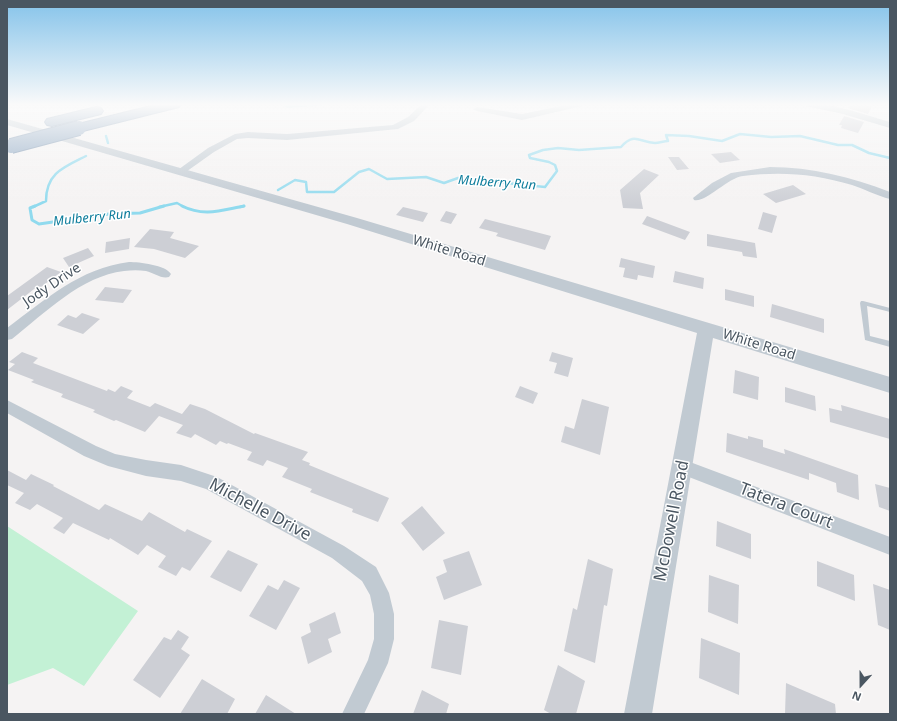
<!DOCTYPE html>
<style>
body{margin:0}
#map{position:relative;width:897px;height:721px;overflow:hidden;background:#f5f3f3;font-family:"Noto Sans",sans-serif}
canvas{display:block}
.frame{position:absolute;inset:0;border:8px solid #4a5661;pointer-events:none}
.north{position:absolute;left:841px;top:665px;width:40px;height:40px;-webkit-text-stroke:3px #fff;paint-order:stroke;rotate:201deg;font-size:11px;font-weight:700;line-height:16px;text-align:center;color:#4a5661}
.north::after{content:'';display:block;margin:auto;width:14px;height:18px;background:#4a5661;clip-path:polygon(50% 0,100% 100%,50% 72%,0 100%)}
</style>
<div id="map">
<canvas width="897" height="721"></canvas>
<div class="frame"></div>
<div class="north">N</div>
</div>
<script>
const c = document.querySelector('canvas').getContext('2d');
c.lineJoin = 'round';
function fill(path, color) {
  c.fillStyle = color;
  c.fill(path, 'evenodd');
}
function trace(path, color, width, dash) {
  c.strokeStyle = color;
  c.lineWidth = width;
  c.lineCap = dash ? 'butt' : 'round';
  c.setLineDash(dash || []);
  c.stroke(path);
}
function write(font, color, halo, rows, align = 'center') {
  c.font = font + ' "Noto Sans",sans-serif';
  c.lineWidth = 3;
  c.setLineDash([]);
  c.textBaseline = 'middle';
  c.strokeStyle = halo;
  c.fillStyle = color;
  for (const [text, x, y, turn = 0] of rows) {
    c.save();
    c.translate(x, y);
    c.rotate((+turn || 0) * Math.PI / 180);
    c.textAlign = isNaN(turn) ? turn : align;
    if (halo) c.strokeText(text, 0, 0);
    c.fillText(text, 0, 0);
    c.restore();
  }
}
const green = new Path2D(`
 M7,526L138,611L84,686L53,668L7,685Z`);
const water = new Path2D(`
 M286,104H341L287,108L283,105Z`);
const streamFar1 = new Path2D(`
 M106,136L108,143
 M278,190L295,180L306,182L307,192H334L359,172L369,169L387,179L426,177L444,183L458,178L545,187L557,171L555,165L549,162L530,158L529,155L543,150L558,148L579,150L621,147C634,132 639,142 655,143C659,143 664,141 668,141L666,135L689,136L722,141L740,134L771,137L800,136L838,145H852L869,153L890,158
 M33,207L46,201C46,173 64,167 86,156
 M159,207L177,203L184,207
 M240,207L244,206`);
const stream = new Path2D(`
 M35,206L30,208L32,220L39,224L109,214L140,213L164,206
 M182,206C204,217 222,210 244,206`);
const building = new Path2D(`
 M850,104H865L872,106L868,114L848,108Z
 M844,116L864,122L858,133L841,128L842,125H839Z
 M731,152L740,160L720,163L711,154Z
 M668,157H679L689,169L677,170Z
 M644,169L659,175L640,193L643,209L623,208L620,190Z
 M793,185L806,194L776,203L763,194Z
 M403,207L428,213L423,222L396,215Z
 M446,211L457,214L451,224L440,221Z
 M763,212L777,216L772,233L758,229Z
 M647,216L690,232L685,240L642,224Z
 M485,219L528,230L551,236L545,250L496,236L498,233L479,228Z
 M150,229L174,232L170,238L199,246L185,258L154,249L134,247Z
 M707,234L755,243L757,258L743,256L742,252L707,246Z
 M130,238L129,249L105,253L106,242Z
 M88,248L94,256L69,267L63,258Z
 M621,258L655,266L653,278L638,275L637,280L623,277L625,268L619,267Z
 M47,267L61,272L41,287L38,286L7,310V296Z
 M675,271L704,278L703,289L673,282Z
 M105,287L132,290L123,303L95,300Z
 M725,289L754,296V307L725,300Z
 M772,304L824,319V333L770,317Z
 M82,313L100,319L83,334L57,325L68,315L76,318Z
 M22,352L38,358L33,363L107,391L108,389L115,392L121,386L133,391L127,398L150,407L155,403L182,414L190,404L205,409L254,434L255,433L308,452L302,460L310,463L309,465L389,498L378,522L352,512L353,509L310,492L312,489L282,477L288,468L267,460L263,466L247,460L252,452L228,443L227,444L220,441L216,445L195,434L191,438L176,433L183,425L159,416L145,432L116,420L114,421L93,412L95,410L61,397L63,394L31,382L34,380L8,370L15,364L9,362Z
 M552,352L573,358L568,377L554,373L557,363L549,361Z
 M735,370L759,377L758,400L733,393Z
 M520,386L538,393L533,404L515,397Z
 M785,387L815,396L816,411L785,402Z
 M582,399L609,407L600,455L561,442L565,426L574,429Z
 M841,405L890,419V439L830,422L829,408L842,411Z
 M727,433L748,439V436L763,440V447L785,454L784,449L858,475L859,500L837,492L836,483L809,473V480L726,452Z
 M7,470L26,480L31,474L54,485L53,486L99,510L105,504L142,521L149,512L185,532L187,529L212,541L190,571L182,567L176,576L158,567L166,556L147,545L138,555L110,538L109,540L73,523L64,534L53,528L63,518L37,504L30,510L15,503L24,493L7,485Z
 M875,484L890,488V511L879,507Z
 M422,506L445,533L423,551L401,523Z
 M717,521L751,534V559L716,546Z
 M228,550L258,564L241,592L210,577Z
 M469,551L482,585L444,600L436,577L447,572L443,560Z
 M588,559L613,569L607,606L604,605L595,663L564,651L573,608L577,610Z
 M817,561L854,575L855,601L817,586Z
 M709,575L739,585L738,624L708,612Z
 M284,580L300,588L276,630L249,616L268,585L278,590Z
 M873,584L890,590V630L878,625Z
 M335,612L341,633L328,639L332,652L308,664L301,637L311,632L309,624Z
 M439,620L468,626L461,675L431,668Z
 M178,630L189,637L181,649L190,655L160,698L133,680L164,637L171,640Z
 M701,638L740,653L739,695L699,678Z
 M558,665L585,681L576,714H551L544,710Z
 M202,679L235,699L227,714H180Z
 M786,683L835,704L836,714H785Z
 M422,690L449,704L446,714H413Z
 M266,695L296,714H255Z`);
const service = new Path2D(`
 M861,301H863L890,308V312L867,306L870,336L890,341V347L865,340L860,303Z`);
const minor = new Path2D(`
 M422,104H430L414,121L398,129L287,140L248,138L237,139L214,152L183,174L180,175L175,172L208,148L235,134L248,132L287,134L393,125L408,117Z
 M571,104H586L582,106L522,120L477,111L473,109L477,107L522,114Z
 M805,104C833,102 863,115 890,122V128L843,114L806,106Z
 M770,167C812,167 851,177 890,192V199C877,196 865,189 852,185C816,174 781,171 743,176C727,178 706,203 694,200L693,198L712,183L731,173Z
 M129,262C139,262 166,265 171,274L169,277C161,279 154,273 146,271C139,270 132,270 124,271C81,276 45,313 12,339L7,340V328C45,300 80,268 129,262Z
 M7,400L96,446L115,454L146,460L181,465L217,477L344,546L376,567L389,593L394,614V639L388,663L364,714H342L368,660L374,639V614L370,595L362,581L332,558L206,489L181,481L146,476L108,466L84,456L7,413Z
 M682,459L890,537V555L676,472L674,467L676,462Z`);
const tertiary = new Path2D(`
 M7,119L357,218L890,377V393L713,338L652,714H624L697,333L347,224L7,125Z`);
const motorway = new Path2D(`
 M159,104H180L179,107L79,132L74,131L72,128L74,125Z
 M96,107L101,108L103,111L101,114L52,126L47,125L45,122L47,119Z`);
const motorwayBridge = new Path2D(`
 M11,146L79,128`);
const farWaternames = [
 ["Mulberry Run",497,183,4],
 ["Mulberry Run",92,218,-6]
];
const streetNames = [
 ["White Road",449,251,17],
 ["Jody Drive",52,285,-34],
 ["White Road",759,345,17]
];
const nearStreetnames = [
 ["Tatera Court",786,506,21],
 ["Michelle Drive",260,510,28],
 ["McDowell Road",672,521,-79]
];
fill(green, '#c3f1d5');
fill(water, '#90daee');
trace(streamFar1, '#90daee', 2.5);
trace(stream, '#90daee', 3);
fill(building, '#cdcfd5');
trace(motorway, '#7690ad', 2);
fill(service, '#c1cad2');
fill(minor, '#c1cad2');
fill(tertiary, '#c1cad2');
fill(motorway, '#8ba5c1');
trace(motorwayBridge, '#7690ad', 16, []);
trace(motorwayBridge, '#8ba5c1', 14);
const sky = c.createLinearGradient(0, 0, 0, 205);
sky.addColorStop(0, '#85c3ea');
sky.addColorStop(0.51, '#fafafa');
sky.addColorStop(1, '#fafafa00');
c.fillStyle = sky;
c.fillRect(0, 0, 897, 205);
write('italic 13px', '#0c7c9b', '#fff', farWaternames);
write('14px', '#4a5661', '#fff', streetNames);
write('17px', '#4a5661', '#fff', nearStreetnames);
</script>
